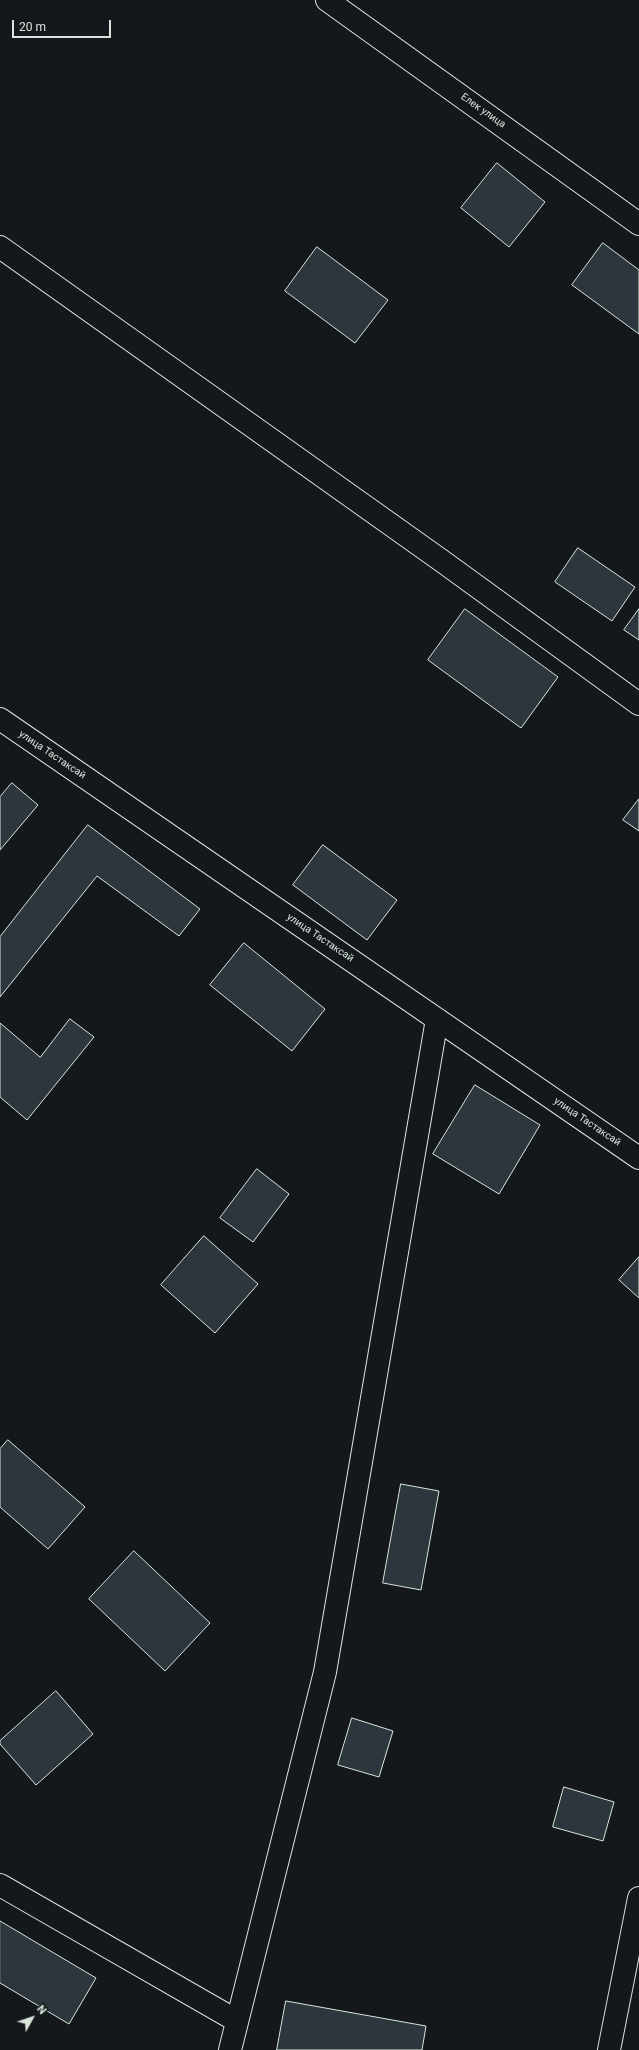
<!DOCTYPE html>
<meta charset="utf-8">
<style>
body{margin:0}
#map{position:relative;width:639px;height:2050px;overflow:hidden;background:#14181c;font-family:Roboto,sans-serif}
canvas{display:block}
.north{position:absolute;left:12px;top:1998px;width:40px;height:40px;-webkit-text-stroke:3px #14181c;paint-order:stroke;rotate:50deg;font-size:11px;font-weight:700;line-height:16px;text-align:center;color:#d8e6dc}
.north::after{content:'';display:block;margin:auto;width:14px;height:18px;background:#d8e6dc;clip-path:polygon(50% 0,100% 100%,50% 72%,0 100%)}
.scale{position:absolute;left:12px;top:20px;width:99px;height:18px;box-sizing:border-box;border:2px solid #d8e6dc;border-top:0;padding-left:5px;font-size:12px;line-height:14px;white-space:nowrap;color:#d8e6dc;-webkit-text-stroke:3px #14181c;paint-order:stroke}
</style>
<div id="map">
<canvas width="639" height="2050"></canvas>
<div class="north">N</div>
<div class="scale">20 m</div>
</div>
<script>
const c = document.querySelector('canvas').getContext('2d');
c.lineJoin = 'round';
function fill(path, color) {
  c.fillStyle = color;
  c.fill(path, 'evenodd');
}
function trace(path, color, width, dash) {
  c.strokeStyle = color;
  c.lineWidth = width;
  c.lineCap = dash ? 'butt' : 'round';
  c.setLineDash(dash || []);
  c.stroke(path);
}
function write(font, color, halo, rows, align = 'center') {
  c.font = font + ' Roboto,sans-serif';
  c.lineWidth = 3;
  c.setLineDash([]);
  c.textBaseline = 'middle';
  c.strokeStyle = halo;
  c.fillStyle = color;
  for (const [text, x, y, turn = 0] of rows) {
    c.save();
    c.translate(x, y);
    c.rotate((+turn || 0) * Math.PI / 180);
    c.textAlign = isNaN(turn) ? turn : align;
    if (halo) c.strokeText(text, 0, 0);
    c.fillText(text, 0, 0);
    c.restore();
  }
}
const building = new Path2D(`
 M497,163L545,202L509,247L461,208Z
 M603,243L639,270V334L572,285Z
 M317,247L388,300L355,343L285,291Z
 M578,548L635,587L612,621L555,582Z
 M465,609L558,677L521,728L428,660Z
 M639,609V640L624,630Z
 M12,783L38,805L0,850V797Z
 M639,799V831L623,820Z
 M88,825L200,909L179,936L97,876L0,997V937Z
 M323,845L397,900L367,940L293,885Z
 M244,943L325,1009L292,1051L210,985Z
 M70,1019L94,1037L27,1120L0,1097V1023L40,1057Z
 M475,1085L540,1125L499,1194L433,1154Z
 M257,1169L289,1194L253,1242L220,1218Z
 M204,1236L258,1284L215,1333L161,1285Z
 M639,1257V1298L619,1280Z
 M8,1440L85,1507L48,1549L0,1507V1449Z
 M401,1484L439,1491L421,1590L383,1583Z
 M134,1551L210,1623L165,1671L89,1599Z
 M56,1691L93,1734L36,1785L0,1744V1741Z
 M352,1718L393,1731L379,1777L338,1765Z
 M564,1787L614,1802L603,1841L553,1827Z
 M0,1921L96,1978L69,2024L0,1983Z
 M286,2001L426,2026L422,2050H277Z`);
const street = new Path2D(`
 M327,0L639,224
 M0,247L442,561L639,704
 M0,719L639,1158
 M0,1885L237,2021
 M230,2050L325,1672L437,1019
 M609,2050L639,1898`);
const streetNames = [
 ["Елек улица",483,111,35],
 ["улица Тастаксай",52,755,34],
 ["улица Тастаксай",320,938,34],
 ["улица Тастаксай",587,1122,34]
];
fill(building, '#2c363c');
trace(building, '#d8e6dc', 1);
trace(street, '#d8e6dc', 24);
trace(street, '#14181c', 22);
write('10px', '#d8e6dc', '#14181c', streetNames);
</script>
